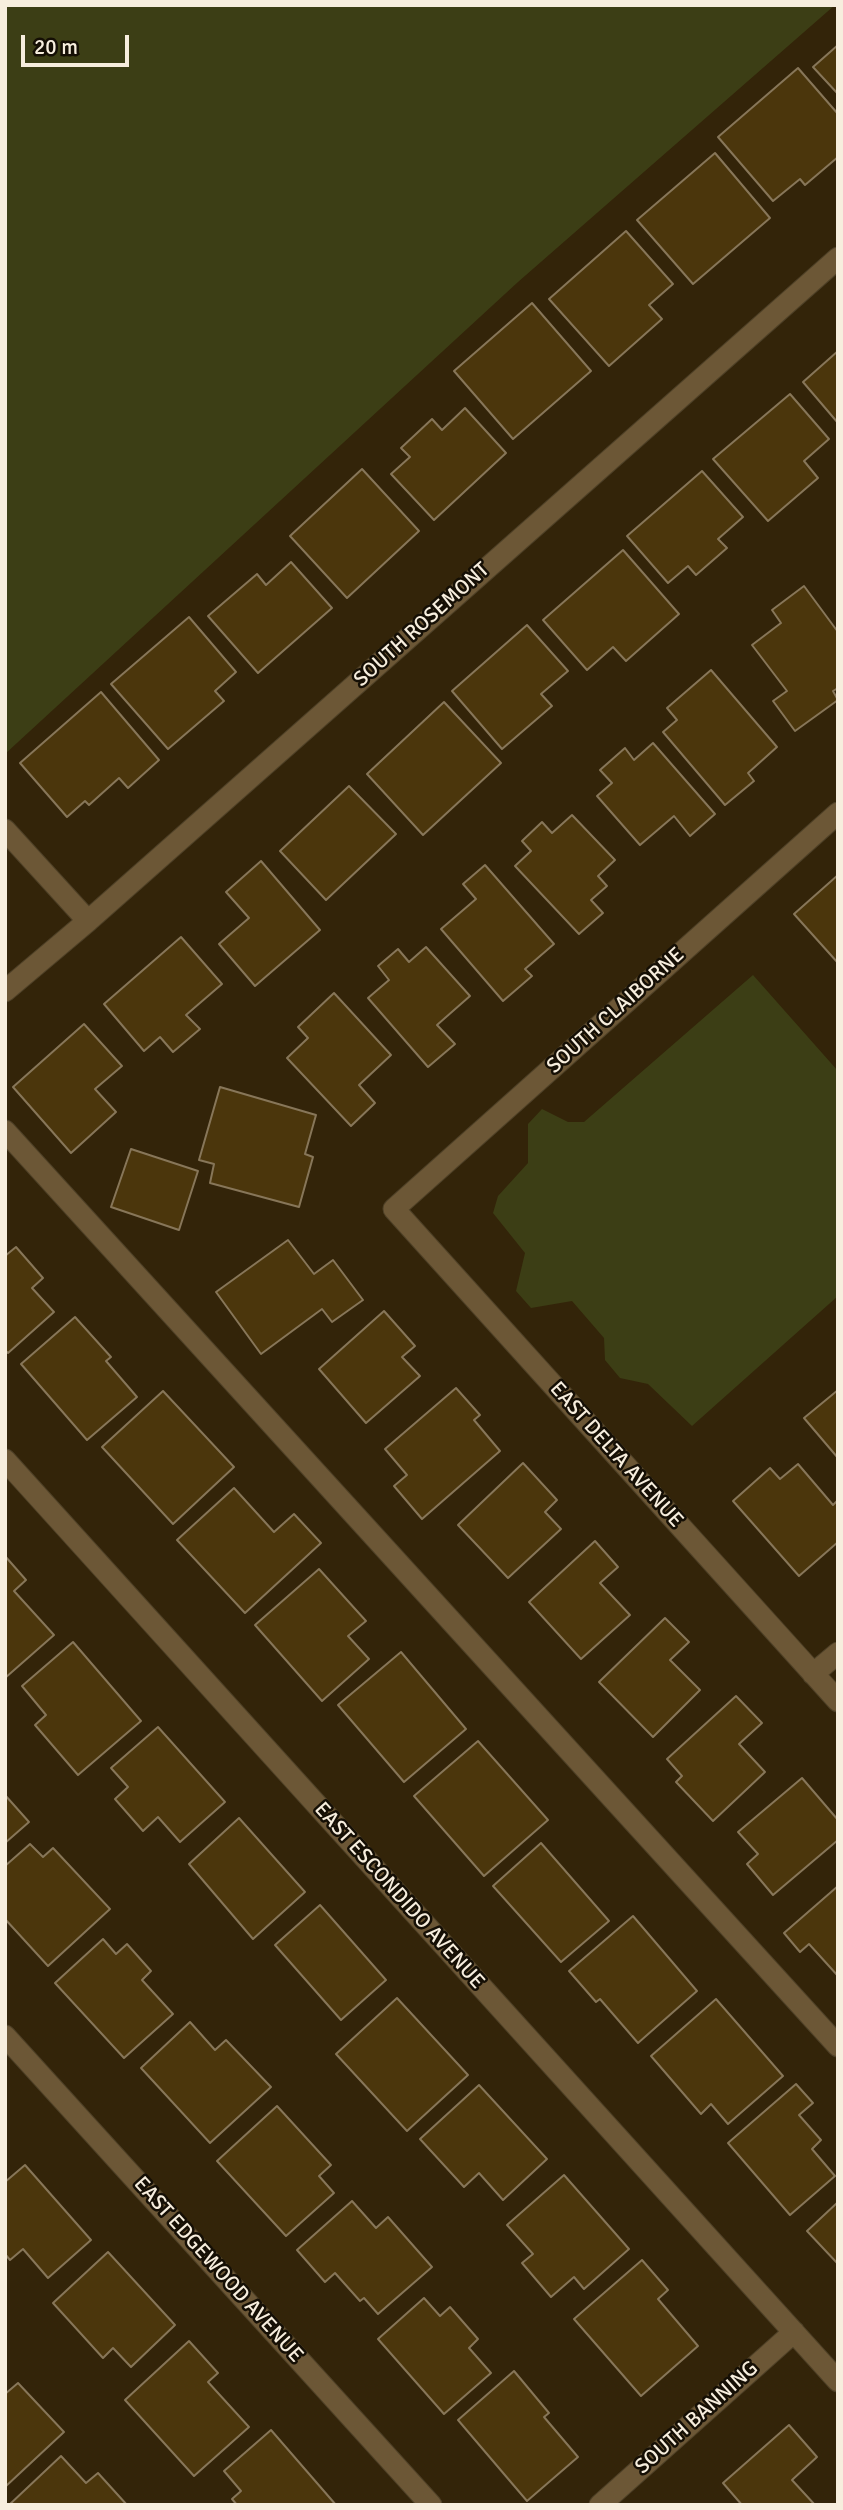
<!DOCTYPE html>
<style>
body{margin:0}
#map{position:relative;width:843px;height:2510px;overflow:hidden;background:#332409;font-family:Signika,sans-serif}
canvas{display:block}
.frame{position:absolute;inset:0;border:7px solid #f7eede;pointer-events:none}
.scale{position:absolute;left:21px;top:35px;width:108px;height:32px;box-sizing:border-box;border:4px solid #f7eede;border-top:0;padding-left:9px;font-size:21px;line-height:24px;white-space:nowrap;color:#f7eede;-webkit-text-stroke:5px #150f05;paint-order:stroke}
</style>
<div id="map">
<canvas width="843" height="2510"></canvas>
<div class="frame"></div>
<div class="scale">20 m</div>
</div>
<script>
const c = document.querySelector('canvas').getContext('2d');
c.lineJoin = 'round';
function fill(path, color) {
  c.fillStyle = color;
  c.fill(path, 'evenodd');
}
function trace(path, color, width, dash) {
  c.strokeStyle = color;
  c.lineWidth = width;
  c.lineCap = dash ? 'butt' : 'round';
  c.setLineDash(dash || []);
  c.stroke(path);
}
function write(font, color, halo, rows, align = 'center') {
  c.font = font + ' Signika,sans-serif';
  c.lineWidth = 5;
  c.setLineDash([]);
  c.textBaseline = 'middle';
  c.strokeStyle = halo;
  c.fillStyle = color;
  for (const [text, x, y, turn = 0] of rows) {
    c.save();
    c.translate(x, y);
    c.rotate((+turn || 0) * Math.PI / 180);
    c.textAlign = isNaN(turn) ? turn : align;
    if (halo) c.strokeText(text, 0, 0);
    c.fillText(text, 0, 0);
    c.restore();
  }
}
const green = new Path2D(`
 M5,5H835L518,282L5,754Z
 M753,975L838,1071V1296L692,1426L648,1384L620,1378L605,1360L604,1338L572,1301L531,1308L516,1291L525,1253L493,1213L498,1196L528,1163V1124L542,1109L568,1122H584Z`);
const building = new Path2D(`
 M838,45V94L813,67Z
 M798,68L838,114V157L805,185L800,179L773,201L718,137Z
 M715,153L770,218L693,284L637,220Z
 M626,231L673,284L649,305L662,319L609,366L549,299Z
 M532,303L591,371L513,439L454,371Z
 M838,351V423L803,382Z
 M790,394L829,439L804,461L818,478L768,521L713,459Z
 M465,408L506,453L434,520L391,474L410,457L401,448L432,419L442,430Z
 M362,469L419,531L347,598L290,536Z
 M702,471L743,517L718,539L727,548L696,575L688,566L668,583L627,536Z
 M623,550L679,614L626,661L613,647L587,670L543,620Z
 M291,562L332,608L258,673L208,616L257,574L266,585Z
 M804,586L838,632V688L833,691L838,700L795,731L773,701L787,691L752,645L781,623L772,610Z
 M189,617L236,672L215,691L224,701L168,749L111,684Z
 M527,625L568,671L541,694L552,706L502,749L452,691Z
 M711,670L777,747L748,773L754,781L725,805L663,732L677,720L667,708Z
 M101,692L159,760L128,788L119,778L89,805L85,801L67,817L20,763Z
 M444,702L501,763L423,835L367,774Z
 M653,743L715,814L690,836L674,816L640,845L597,796L612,783L600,770L625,748L634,760Z
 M349,786L396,834L326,900L280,851Z
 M572,815L615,860L598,876L607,886L591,900L603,913L579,934L515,866L531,851L522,841L542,822L552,833Z
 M261,861L320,930L255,986L219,944L249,918L226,892Z
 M485,865L554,944L525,969L532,976L503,1001L441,929L476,899L463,884Z
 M838,875V963L794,914Z
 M181,937L222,984L186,1015L200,1029L173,1052L160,1037L144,1051L104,1004Z
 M426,947L470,996L437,1025L455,1044L428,1067L368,998L389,980L378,966L398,949L409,962Z
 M334,993L391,1055L359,1085L375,1103L351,1126L287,1058L308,1038L298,1027Z
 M84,1024L122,1066L95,1089L116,1112L71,1153L13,1087Z
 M220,1087L316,1115L305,1154L313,1157L299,1207L210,1183L214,1164L199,1160Z
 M131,1149L198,1171L179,1230L111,1207Z
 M288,1240L314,1274L333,1260L363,1300L332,1322L322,1309L261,1354L216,1292Z
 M16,1247L43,1278L32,1288L54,1312L8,1353L5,1350V1256Z
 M384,1311L415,1346L402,1357L420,1376L366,1423L319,1369Z
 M75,1317L111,1357L106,1361L137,1397L87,1440L21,1364Z
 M456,1388L480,1415L474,1420L500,1451L422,1519L394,1486L407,1475L385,1449Z
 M838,1390V1458L804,1418Z
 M163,1391L234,1467L173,1524L102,1447Z
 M523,1463L557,1500L545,1512L561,1529L508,1578L458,1525Z
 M798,1464L833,1505L838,1500V1542L799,1576L733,1501L770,1468L780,1479Z
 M234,1488L274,1532L294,1514L321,1543L245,1613L177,1540Z
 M595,1541L618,1567L600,1583L630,1615L581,1659L529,1602Z
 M5,1556L26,1580L14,1591L54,1635L5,1678Z
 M319,1569L366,1621L348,1636L369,1659L322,1701L255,1625Z
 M665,1618L689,1642L670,1660L700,1690L653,1737L599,1682Z
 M73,1642L141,1721L78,1775L35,1725L46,1715L22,1686Z
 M401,1652L466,1729L404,1782L338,1705Z
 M736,1696L762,1723L739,1744L765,1772L713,1821L676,1782L682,1776L667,1759Z
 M158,1727L225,1802L180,1842L158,1817L143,1831L115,1799L128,1787L111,1768Z
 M478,1741L548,1820L484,1876L414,1796Z
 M802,1778L838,1820V1840L773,1895L747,1864L758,1854L738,1832Z
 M5,1795L29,1822L5,1843Z
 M239,1818L305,1892L253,1939L189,1864Z
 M541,1843L609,1921L561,1962L493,1886Z
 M30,1844L43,1857L53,1848L110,1909L48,1966L5,1919V1866Z
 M838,1886V1976L809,1944L800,1952L784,1933Z
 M320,1905L386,1980L341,2020L275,1945Z
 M633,1916L697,1991L638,2043L600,1999L596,2002L569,1971Z
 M103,1939L116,1954L127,1944L151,1971L142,1980L173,2014L124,2058L55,1983Z
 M397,1998L468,2075L407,2131L336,2054Z
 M716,1999L783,2076L728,2124L711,2104L701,2114L651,2056Z
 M190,2022L215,2050L226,2040L271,2087L210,2143L141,2068Z
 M796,2084L813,2103L799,2115L821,2140L812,2149L835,2176L790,2215L728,2143Z
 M479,2085L547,2159L503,2200L479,2173L464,2187L420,2139Z
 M277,2106L331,2165L319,2176L334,2193L286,2236L217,2161Z
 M25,2165L91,2240L48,2278L23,2249L10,2260L5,2254V2182Z
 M564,2175L629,2249L584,2289L574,2277L551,2297L522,2263L533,2254L507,2225Z
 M352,2201L376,2228L388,2217L432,2267L378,2314L364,2298L360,2301L335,2273L325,2282L297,2250Z
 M838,2202V2264L807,2231Z
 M108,2252L175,2325L131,2367L113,2348L103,2358L53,2303Z
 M642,2260L668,2290L658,2299L698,2346L641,2396L574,2319Z
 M424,2298L440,2316L450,2307L478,2339L469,2348L491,2373L444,2414L378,2339Z
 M189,2341L218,2373L208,2382L249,2427L194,2476L125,2400Z
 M514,2371L549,2413L544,2417L578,2457L527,2501L458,2420Z
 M18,2383L64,2432L5,2487V2394Z
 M789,2425L817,2457L792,2480L815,2505H742L723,2483Z
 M271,2430L336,2505H237L232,2499L241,2491L224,2471Z
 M61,2456L86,2483L98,2473L127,2505H9Z`);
const minor = new Path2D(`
 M838,813L394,1209L838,1701
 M5,830L88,921
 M5,991L88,921L838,258
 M5,1131L838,2046
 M5,1460L838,2381
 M813,1674L838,1653
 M5,2036L431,2505
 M600,2505L794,2332`);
const streetNames = [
 ["SOUTH ROSEMONT",422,625,-42],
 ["SOUTH CLAIBORNE",616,1011,-42],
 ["EAST DELTA AVENUE",616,1455,48],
 ["EAST ESCONDIDO AVENUE",399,1896,48],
 ["EAST EDGEWOOD AVENUE",218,2270,48],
 ["SOUTH BANNING",697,2418,-42]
];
fill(green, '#3c3e15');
fill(building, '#4b360c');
trace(building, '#877659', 2);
trace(minor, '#4e4027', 23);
trace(minor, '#6c5736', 21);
write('21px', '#f7eede', '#150f05', streetNames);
</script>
